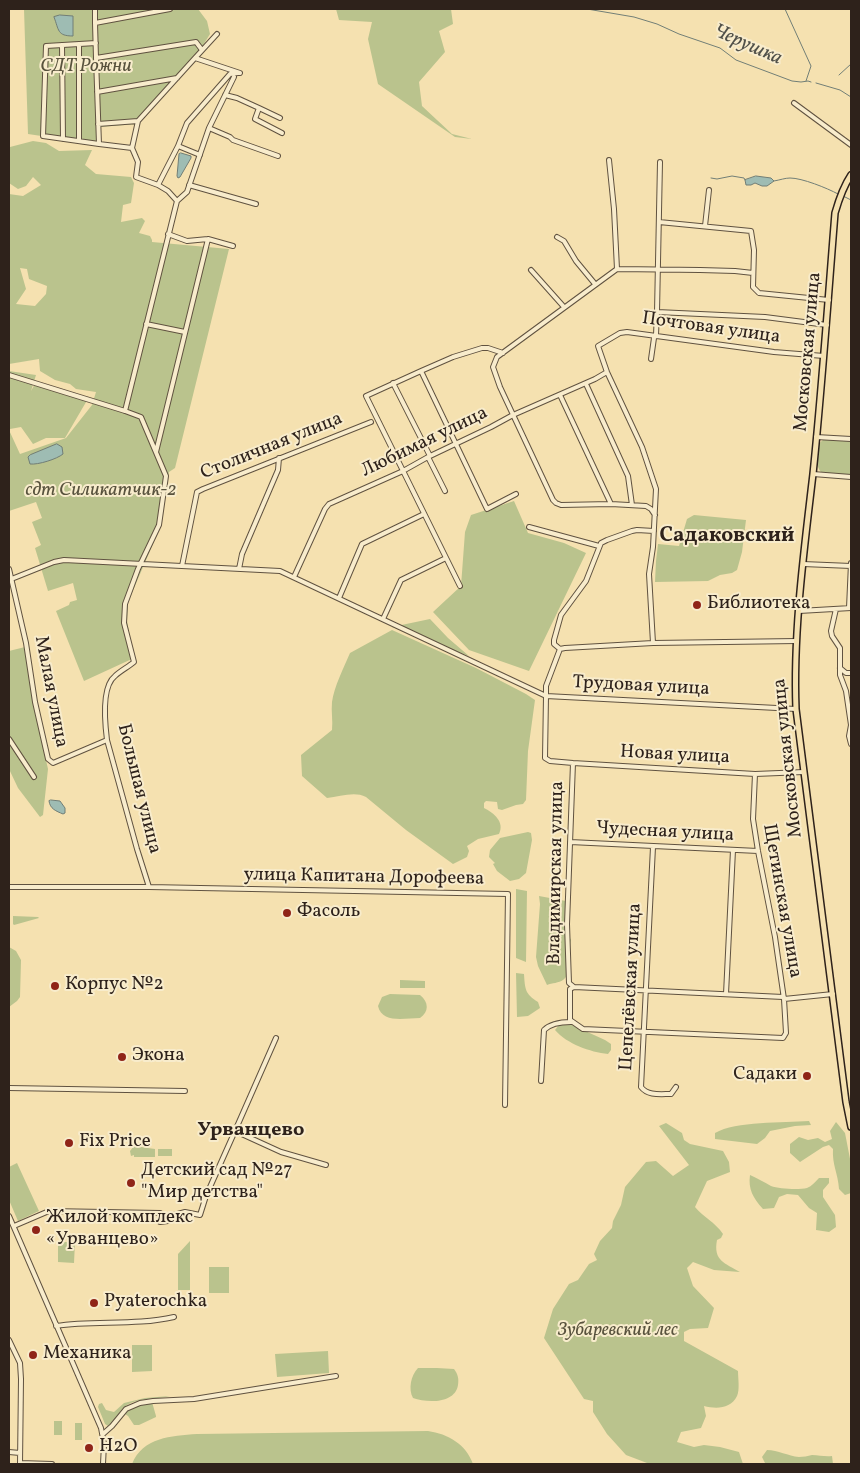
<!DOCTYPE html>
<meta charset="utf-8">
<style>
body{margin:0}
#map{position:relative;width:860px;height:1473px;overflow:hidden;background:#f5e1b0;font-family:Vollkorn,serif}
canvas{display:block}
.frame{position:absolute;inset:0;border:10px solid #2e221b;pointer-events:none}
</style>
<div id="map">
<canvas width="860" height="1473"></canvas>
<div class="frame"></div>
</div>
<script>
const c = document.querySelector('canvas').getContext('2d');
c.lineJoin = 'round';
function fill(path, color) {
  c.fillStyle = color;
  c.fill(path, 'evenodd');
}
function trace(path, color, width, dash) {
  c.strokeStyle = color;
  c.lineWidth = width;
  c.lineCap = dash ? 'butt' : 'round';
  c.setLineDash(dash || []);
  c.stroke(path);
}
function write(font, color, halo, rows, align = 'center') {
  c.font = font + ' Vollkorn,serif';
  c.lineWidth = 4;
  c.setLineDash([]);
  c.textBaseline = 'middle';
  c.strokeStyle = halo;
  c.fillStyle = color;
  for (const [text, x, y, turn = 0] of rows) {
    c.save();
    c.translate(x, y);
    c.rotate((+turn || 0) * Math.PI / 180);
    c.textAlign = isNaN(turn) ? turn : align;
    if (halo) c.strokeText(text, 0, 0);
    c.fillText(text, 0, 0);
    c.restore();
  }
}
const green = new Path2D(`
 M24,9H198L207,21L210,34L194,60L149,109L139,124L99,127L95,144L28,134Z
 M336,9H451L453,24L439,31L445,52L419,82L422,106L452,134L472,139L455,137L378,84L368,39L372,22L339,20Z
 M33,141L46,143L59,151L92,150L85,165L96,174L131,177L134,183L131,203L123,205L121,222L142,218L145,221L139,233L150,236L152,240V242L229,249L175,468L169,472L159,530L128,602L127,621L134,658L84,681L56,611L69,605L70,602L77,600L73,583L48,591L35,548L41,545L32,522L42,518L36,502L9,511V430L20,454L66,438L92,405L96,392L76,389L70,384L55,380L40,371L39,359L9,364V194L23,196L41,185L33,177L26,186L18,189L9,183V146L10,147ZM20,268L27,269L29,279L47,286L46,294L35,306L16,304L26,289Z
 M9,371L36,375L31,391L36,382L66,395L89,397L65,438H46L33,444L21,427L10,429L9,425Z
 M825,439L851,440V475L822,473C814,466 814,443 825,439Z
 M514,501L528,533L564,543L586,553L529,671L469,650L433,612L461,586L465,532L471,515Z
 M694,515L746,520L742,552L737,570L732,573L720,575L708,581L655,582L656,561L658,544L679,546L687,519Z
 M430,619L448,638L469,656L392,627Z
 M392,630L476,668L526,694L535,700L528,751L526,800L523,804L516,805L502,810L498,809L497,802L486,801L484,803V808C494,813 505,822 499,834L478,839L467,846L469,851L467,857L453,864L406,830L366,797C354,791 340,797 327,798L302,776L301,755L332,730C333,721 331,711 332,702C334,687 344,667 350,653Z
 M25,647L34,706L48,769L43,815L40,817L18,788L9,769V651Z
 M528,832L531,833L532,840L526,873L519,879L510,881L497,871L493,864L495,863L489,857L490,850L500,838Z
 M516,889L527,891L526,962L516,958Z
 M539,896L566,901C564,915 564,928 571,940C567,954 575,971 563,980C559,983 552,983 547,985L538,966L536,957L540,904Z
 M13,916L38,917L39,918L14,925L13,924Z
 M9,947L16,951L21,960L20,997L17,1001L9,1007Z
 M516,973L524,974C525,989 525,994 538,1002L540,1008L528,1016L517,1017Z
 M400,980L425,981V988H400Z
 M390,994L420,995C429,1002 429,1012 420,1018C405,1018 382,1024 378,1006L382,997Z
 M559,1025H572L605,1040L611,1044V1050L608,1054C590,1052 567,1044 555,1030Z
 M809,1121L811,1125L795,1126L770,1131L765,1138L757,1144L715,1139V1133C736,1121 783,1123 809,1121Z
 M836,1122L845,1133L851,1164V1193L845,1195L839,1189C838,1173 832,1165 833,1149L829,1145L823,1147L800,1162L790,1153V1144L799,1137L808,1140L818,1138L825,1142L832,1139L830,1131Z
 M666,1123L682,1133L684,1140L690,1144L723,1151L729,1162L730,1172L707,1181L695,1207C703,1217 715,1222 723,1234L721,1238L717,1240C713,1261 725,1263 740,1272L714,1270L693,1262L687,1268L693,1286L714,1308L708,1328L690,1329L684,1332V1341L738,1371C738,1378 740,1390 737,1396C731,1409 716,1409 704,1406L706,1416L701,1428L681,1432L677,1442L694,1447L704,1445L720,1447L739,1452L743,1464L647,1463L626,1455L607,1434L593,1412V1401L584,1399L544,1338L553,1309L569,1284L578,1280L589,1264L597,1260L594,1254L600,1241L612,1228L613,1221L621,1205L625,1187L646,1162L656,1161L673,1176L689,1165L659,1126Z
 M134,1146L155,1149V1157H134V1155L131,1156L130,1151Z
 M158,1149H172V1156H158Z
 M17,1163L39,1211L18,1221L9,1200V1167Z
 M750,1175C757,1178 764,1182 771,1186C779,1189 799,1190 807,1188C812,1186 815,1182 819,1178H829V1183L823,1190V1197L835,1215L836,1227L829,1232L816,1230L817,1213L809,1208L798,1195L787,1194L779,1197L774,1208L763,1209C753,1198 748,1189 750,1175Z
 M190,1241V1290H178V1254Z
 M58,1242H75L74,1263L58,1262V1254H67H58Z
 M209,1267H229V1293H209Z
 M132,1345H152V1371L132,1372Z
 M328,1351L329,1373L277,1377L275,1354Z
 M418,1368H437L454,1369C458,1374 459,1379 458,1385C455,1404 427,1403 413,1398C408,1389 411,1375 418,1368Z
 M170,1396C156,1400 140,1397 127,1405C118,1410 117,1421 108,1426L105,1424L98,1407L99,1404L102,1403L106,1410L114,1412L124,1403L145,1398Z
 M152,1402L156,1416V1417L139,1425H134L128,1416L125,1414C130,1406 142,1404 152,1402Z
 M54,1421H62V1435H54Z
 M75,1423H82V1440H75Z
 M428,1431C448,1434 466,1444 473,1464H132C143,1437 171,1436 197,1434Z
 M767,1450C778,1450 788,1456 799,1457C803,1457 808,1456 812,1455C819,1455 825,1457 832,1456L833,1464L765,1463L762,1457Z`);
const water = new Path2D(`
 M60,15L73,16V36C57,36 59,30 54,17Z
 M181,153L191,156V158L180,177L178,178L177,176L179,154Z
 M756,176L771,178L774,181L767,186H762L755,183L751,185H746L745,180Z
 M57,444L62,447L63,454C57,459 38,465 30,464L28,457L30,455Z
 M51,800L60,801L65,808V813L63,814C56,811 50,809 49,801Z`);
const stream = new Path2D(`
 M587,9L634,17L657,24L679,34L720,48L736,60L792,81L801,82L808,81L811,82
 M785,9L811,66L806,81
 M839,75L851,64
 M816,83L840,90L851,97
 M711,178L717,179L732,176L744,178L745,180
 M774,181C780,180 785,178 790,178C802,178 827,188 838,194
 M843,196L851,200`);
const minor = new Path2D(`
 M95,9V23
 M96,43L46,46L43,136L99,144
 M62,45L63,139
 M96,58L95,23L170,9
 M195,58L217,34
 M97,92L177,78
 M225,95L237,98L259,108
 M794,103L851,145
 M280,118L259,108L255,119L282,133
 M98,124L138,121
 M209,128L230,137L233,140L278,156
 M79,141V44
 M178,146L187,123L230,74L238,73
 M132,148L99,144L96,58L196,42L202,50
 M609,160L614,209L617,269
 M158,185L136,177L138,162L132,148L138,121L195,58L240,73
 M189,185L256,204
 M177,201L168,191L158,185L178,146L200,155
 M659,222L751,231L754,250L753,287L759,293L829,300
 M705,226L709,190
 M168,234L187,241L208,239L233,246
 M557,237L564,241L576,261L595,284
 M531,270L564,307
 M657,312L765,317L827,325
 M146,324L185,332
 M651,359L654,338L656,335L657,312L660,162
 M421,371L487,509L516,494
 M9,375L125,411L141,417L166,476L159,525L138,569L125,604L124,623L134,662C128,667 120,671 115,676C101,687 105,724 107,740L137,849L149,887
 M393,383L430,456
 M586,384L628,476L632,505
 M560,395L611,504
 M125,411L177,201L187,192L209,128L234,77
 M816,437L851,439
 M156,452L208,239
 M428,457L445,491
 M813,474L851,477
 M655,515L651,509L646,506L611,504L561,505L556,503L553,500L500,387L493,367L497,357L617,269L700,270L735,271L753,273
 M529,527L599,546
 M803,564L851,566
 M182,566L197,492L203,489L371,422
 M9,569L26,643L35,702L48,759L53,763L107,740
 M239,569L242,554L278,470L279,458
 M294,577L325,509L329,504L403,471L428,457L491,427L513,415L595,379L607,372
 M9,580L54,562L64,560L280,571L546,696V686L560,649
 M460,586L366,396L421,371L453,357L482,348H488L503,353
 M339,598L362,544L424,514
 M849,608L851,563
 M836,609L831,631L832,636L840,648V675L846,691L851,725L849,736L851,744
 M799,611L851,608
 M383,619L401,580L446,558
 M653,643L649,574L653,547L656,489L642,447L607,372L598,346L620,333L627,332L774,352L824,356
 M560,649L565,648L653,643L797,641
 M560,649L554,644V640L561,615L586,581L601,543L607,540L632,531L637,530L654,531
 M840,668L846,673H851
 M796,709L546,696L545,758L550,761L573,763L755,774L804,772
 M9,739L34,777
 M573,763L567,924L569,983L574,987L783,997
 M570,842L758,851
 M653,847L641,1087C648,1096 660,1094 671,1094L676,1087
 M9,887H149L508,894L505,1105
 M574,987L570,989V1020L583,1029L783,1038L786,1033L784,999L775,937L758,851L753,819L755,774
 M726,994L733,850
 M784,999L833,994
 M276,1038L235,1131L281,1152L326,1165
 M541,1081L544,1030C551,1023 562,1022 571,1022
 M9,1088L185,1091
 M9,1216L101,1428L104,1444L103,1464
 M14,1226L49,1211L160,1213V1222L168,1221L174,1215L185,1212L200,1215L206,1196L235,1131
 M56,1326C95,1320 135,1326 174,1317
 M9,1340L20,1363L21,1379L20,1464
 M103,1434L112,1426L126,1409L140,1403L153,1401L194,1399L336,1376
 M9,1452L20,1453
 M20,1463L52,1464`);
const major = new Path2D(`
 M851,175C843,187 839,199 835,213C828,300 822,387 813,474C804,551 793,632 796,709L846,1102L851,1127`);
const markers = [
 [697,605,5,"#8f2418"],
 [287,913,5,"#8f2418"],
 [55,986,5,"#8f2418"],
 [122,1057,5,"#8f2418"],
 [807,1076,5,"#8f2418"],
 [69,1143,5,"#8f2418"],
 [131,1183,5,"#8f2418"],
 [36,1230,5,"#8f2418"],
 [94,1303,5,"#8f2418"],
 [33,1355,5,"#8f2418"],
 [89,1448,5,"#8f2418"]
];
const parkNames = [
 ["СДТ Рожни",86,68],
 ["сдт Силикатчик-2",101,492],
 ["Зубаревский лес",618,1332]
];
const streetNames = [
 ["Почтовая улица",711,329,8],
 ["Московская улица",809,352,-85],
 ["Любимая улица",425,443,-26],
 ["Столичная улица",272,447,-22],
 ["Трудовая улица",641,687,3],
 ["Малая улица",50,692,79],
 ["Новая улица",675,756,3],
 ["Московская улица",789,758,-96],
 ["Большая улица",138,789,76],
 ["Чудесная улица",665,833,3],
 ["Владимирская улица",557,873,-89],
 ["улица Капитана Дорофеева",364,878,1],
 ["Щетинская улица",781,901,80],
 ["Цепелёвская улица",632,987,-87]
];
const poiNames = [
 ["Библиотека",707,605],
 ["Фасоль",297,913],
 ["Корпус №2",65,986],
 ["Экона",132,1057],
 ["Садаки",797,1076,"right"],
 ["Fix Price",79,1143],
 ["Детский сад №27",141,1172],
 ["\"Мир детства\"",141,1194],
 ["Жилой комплекс",46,1219],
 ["«Урванцево»",46,1241],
 ["Pyaterochka",104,1303],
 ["Механика",43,1355],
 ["H2O",99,1448]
];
const waterNames = [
 ["Черушка",747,46,24]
];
const neighbourhoodNames = [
 ["Урванцево",251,1131]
];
const quarterNames = [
 ["Садаковский",727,537]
];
fill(green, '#bac38d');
fill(water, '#9ebcb3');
trace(water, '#717e76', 1);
trace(stream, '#717e76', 1);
trace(minor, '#605240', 6);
trace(major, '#2e221b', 8);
trace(minor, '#f8eccc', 4);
trace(major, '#f5e1b0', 5);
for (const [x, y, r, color] of markers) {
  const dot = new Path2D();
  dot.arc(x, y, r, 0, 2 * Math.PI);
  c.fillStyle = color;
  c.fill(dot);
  trace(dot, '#f8eccc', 2);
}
write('italic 19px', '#58523d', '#f8eccc', parkNames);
write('19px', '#2e221b', '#f8eccc', streetNames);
write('19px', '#2e221b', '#f8eccc', poiNames, 'left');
write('italic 20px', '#505049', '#f8eccc', waterNames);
write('bold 20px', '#2e221b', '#f8eccc', neighbourhoodNames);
write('bold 21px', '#2e221b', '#f8eccc', quarterNames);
</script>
